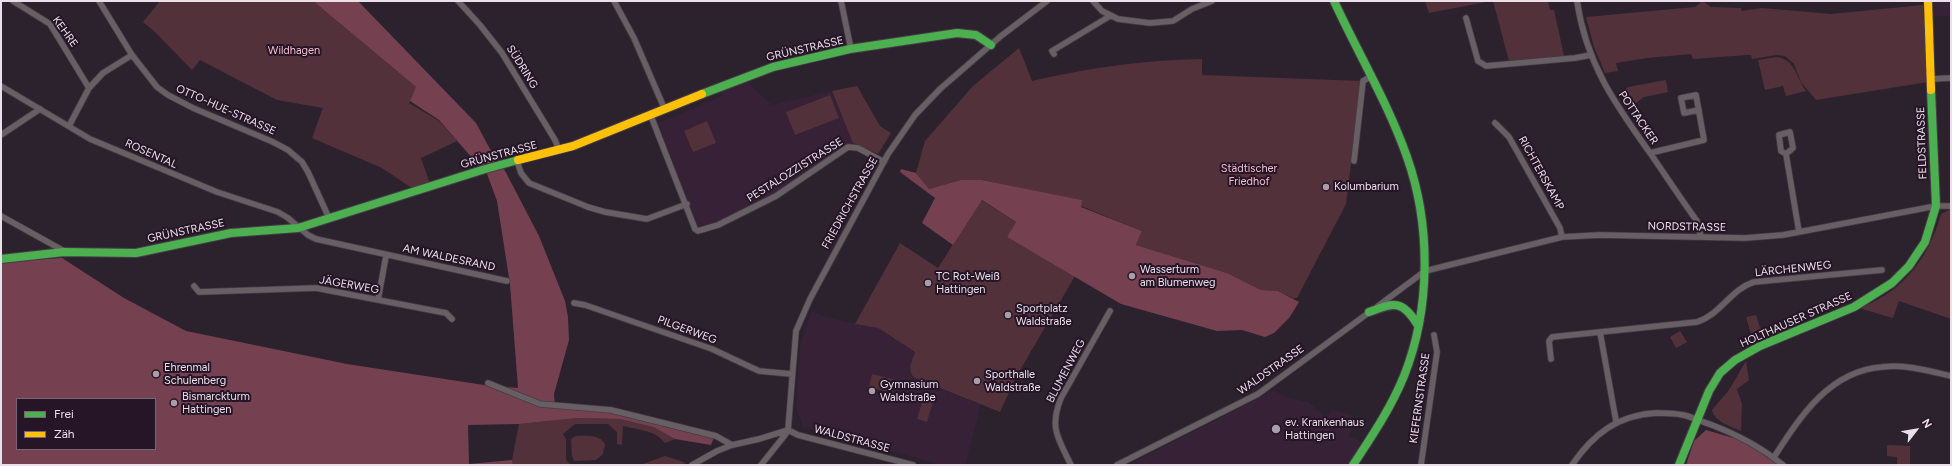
<!DOCTYPE html>
<meta charset="utf-8">
<style>
body{margin:0}
#map{position:relative;width:1952px;height:466px;overflow:hidden;background:#2c222d;font-family:Figtree,sans-serif}
canvas{display:block}
.frame{position:absolute;inset:0;border:2px solid #ebdfec;pointer-events:none}
.legend{position:absolute;left:16px;top:398px;width:140px;height:52px;box-sizing:border-box;background:#261527;border:1px solid #756676;margin:0;padding:5px 7px;list-style:none;font-size:12px;color:#ebdfec}
.legend li{display:flex;align-items:center;gap:8px;height:20px}
.legend b{width:20px;border:1px solid #756676}
.north{position:absolute;left:1896px;top:410px;width:40px;height:40px;-webkit-text-stroke:3px #261527;paint-order:stroke;rotate:59deg;font-size:11px;font-weight:700;line-height:16px;text-align:center;color:#ebdfec}
.north::after{content:'';display:block;margin:auto;width:14px;height:18px;background:#ebdfec;clip-path:polygon(50% 0,100% 100%,50% 72%,0 100%)}
</style>
<div id="map">
<canvas width="1952" height="466"></canvas>
<div class="frame"></div>
<ul class="legend">
<li><b style="height:5px;background:#4caf50"></b>Frei</li>
<li><b style="height:5px;background:#ffc107"></b>Zäh</li>
</ul>
<div class="north">N</div>
</div>
<script>
const c = document.querySelector('canvas').getContext('2d');
c.lineJoin = 'round';
function fill(path, color) {
  c.fillStyle = color;
  c.fill(path, 'evenodd');
}
function trace(path, color, width, dash) {
  c.strokeStyle = color;
  c.lineWidth = width;
  c.lineCap = dash ? 'butt' : 'round';
  c.setLineDash(dash || []);
  c.stroke(path);
}
function write(font, color, halo, rows, align = 'center') {
  c.font = font + ' Figtree,sans-serif';
  c.lineWidth = 4;
  c.setLineDash([]);
  c.textBaseline = 'middle';
  c.strokeStyle = halo;
  c.fillStyle = color;
  for (const [text, x, y, turn = 0] of rows) {
    c.save();
    c.translate(x, y);
    c.rotate((+turn || 0) * Math.PI / 180);
    c.textAlign = isNaN(turn) ? turn : align;
    if (halo) c.strokeText(text, 0, 0);
    c.fillText(text, 0, 0);
    c.restore();
  }
}
const built = new Path2D(`
 M1933,1H1951V16H1933Z
 M745,80L772,105L831,91L855,144L848,145L836,152L774,195L732,215L699,229L658,123L722,96L720,90Z
 M812,311L825,317L878,328L915,352L909,370L910,374L914,378L981,405L965,465H942L803,427L796,407L800,345Z
 M1274,390L1287,398L1308,402L1326,417L1332,410L1352,415L1354,421L1349,436L1357,440L1361,444L1348,465H1129Z`);
const green = new Path2D(`
 M160,1H313L417,88L409,103L439,121L457,141L421,158L430,184L413,189L382,168L312,138L323,108L277,100L200,60L192,70L155,32L143,22Z
 M1425,1H1491L1429,13Z
 M1493,1H1548L1550,10H1554L1564,56L1509,61Z
 M1703,1L1711,7L1741,8L1742,11L1762,8L1831,14L1923,5L1928,82L1816,100L1801,82L1794,64L1785,56L1777,55L1752,59L1751,55H1747L1693,59L1691,54L1647,58L1616,63L1618,71L1605,73L1594,47L1586,17L1695,7Z
 M1019,48L1032,81C1088,68 1144,60 1202,59V75L1361,81L1346,204L1297,298H1293L1278,291L1261,290L1227,273L1136,245L1142,231L1081,206V200L982,180H961L929,189L916,173L925,141L973,86Z
 M1777,57C1796,60 1796,78 1806,91L1786,96L1783,86L1765,90L1758,60Z
 M1666,80L1668,92L1644,97L1633,105L1622,98L1625,95L1623,91L1628,87Z
 M857,86L880,126L891,133L878,154L853,143L832,91Z
 M830,95L839,118L795,135L786,112Z
 M707,121L716,143L693,152L684,131Z
 M981,200L1016,222L1007,237L1075,276L1016,377L1000,412L915,378C906,371 912,361 915,352L878,328L855,324L900,243L938,268Z
 M1951,209V319L1899,301L1893,318L1859,308C1867,305 1876,301 1884,296C1914,277 1932,247 1941,214Z
 M1756,315L1761,331L1751,334L1746,317Z
 M1680,331L1687,342L1676,348L1670,337Z
 M1746,361L1749,380L1737,389L1742,404L1741,431C1730,426 1715,422 1712,410L1729,390Z
 M872,374L896,380L892,393L869,387Z
 M924,396L934,398L927,422L917,419Z
 M578,418L620,419L653,427L675,439L665,443C656,430 638,430 623,426L622,445L617,444V432L608,424H575L563,434L566,439V460L571,465H513L512,460L519,424Z
 M576,436C586,436 599,434 605,444L603,454L596,460L574,461L572,456L571,439Z
 M1887,445L1910,446V465H1897V457L1887,456Z
 M665,456L686,463L679,465H640Z`);
const forest = new Path2D(`
 M313,1H358L476,123L497,162L480,167L439,120L410,101L416,87Z
 M502,165L539,236L565,301L568,317L569,340L554,394L555,408L607,410L714,437L711,445L675,439L653,427L620,419L578,418L519,424L468,425L469,464L512,460L513,465H1V262L62,258L124,298L186,331L347,364L484,385L518,388L510,284L497,201L486,171ZM17,399H155V449H17Z
 M901,169L916,173L929,189L961,180H982L1082,200L1081,207L1142,231L1136,245L1227,273L1261,290L1278,291L1299,302L1289,318L1274,333L1265,337L1242,330L1217,331L1121,304L1007,237L1016,222L982,200L953,245L922,223L935,198L900,172Z
 M1706,430L1744,441L1778,465H1686L1694,441Z`);
const street = new Path2D(`
 M13,1L50,24L89,88
 M99,1L132,55L157,87L168,95L193,108L273,142L288,150L302,162L308,172L329,218
 M458,1L480,25L502,53L555,140L559,150
 M614,1L634,38L665,110
 M841,1L851,49
 M1093,1L1102,11L1118,19L1150,23L1173,21L1192,9L1212,1
 M1577,1C1586,63 1615,104 1650,153C1666,176 1681,199 1697,221L1701,237
 M1466,18L1478,61L1486,66L1575,58L1591,55
 M1054,54L1052,51L1110,16
 M1931,79L1951,78
 M1,86L90,139L217,192L278,212L288,218L308,235L316,239L507,281
 M651,116L695,229L698,231L718,225L776,196L848,147L858,148L884,162
 M1495,123L1509,137L1560,228L1562,237
 M69,126L89,88L103,73L132,55
 M1790,132L1793,148L1786,154L1781,151L1779,135Z
 M1,135L40,109
 M1650,153L1704,140L1696,95L1681,98L1684,113L1699,110
 M1786,154L1799,232
 M517,161L521,173L529,183L588,207L605,212L647,219L687,204
 M1354,161L1363,81L1370,77
 M1,216L64,251
 M194,286L199,292L316,288L446,313L452,319
 M378,300L386,256
 M574,303L585,305L712,349L759,371L792,374
 M1378,306L1425,271L1562,237L1599,235L1745,238L1783,235L1936,206H1951
 M1600,332L1616,421
 M1551,359L1549,341L1552,337L1697,322C1720,315 1731,289 1754,282L1882,270
 M488,383L540,404L611,410L716,436L732,445
 M788,430L798,435L913,465
 M1774,457C1800,417 1829,371 1882,367C1905,364 1929,371 1951,376
 M692,465L717,451L732,445L759,439L788,430
 M761,465L785,435L788,430L796,331L810,299L888,154L915,115L940,89L1001,36L1047,1
 M1071,465C1058,438 1049,428 1061,398L1110,311
 M1117,465L1258,394L1371,311
 M1421,465L1437,352L1434,335
 M1572,465C1593,434 1618,415 1656,413C1665,413 1674,413 1683,415C1693,417 1702,422 1712,425C1738,435 1761,447 1783,465`);
const fast = new Path2D(`
 M1334,1C1358,53 1388,103 1407,157C1431,225 1431,308 1404,376C1391,408 1372,436 1353,465
 M702,94L773,67L850,49L957,33L976,35L991,45
 M1,259L64,252L136,253L231,233L298,228L482,170L518,160
 M1369,312C1393,303 1402,299 1417,324
 M1679,465L1709,391L1720,373L1735,360L1760,346L1854,307L1892,283L1909,266L1925,242L1936,206L1931,90`);
const slow = new Path2D(`
 M1928,1L1931,90
 M518,160L573,146L702,94`);
const markers = [
 [1326,187,4,"#a89da9"],
 [1132,276,4,"#a89da9"],
 [928,283,4,"#a89da9"],
 [1008,315,4,"#a89da9"],
 [156,374,4,"#a89da9"],
 [977,381,4,"#a89da9"],
 [872,391,4,"#a89da9"],
 [174,403,4,"#a89da9"],
 [1276,429,5,"#a89da9"]
];
const streetNames = [
 ["KEHRE",65,32,54],
 ["GRÜNSTRASSE",805,49,-13],
 ["SÜDRING",522,67,58],
 ["OTTO-HUE-STRASSE",226,110,24],
 ["POTTACKER",1638,118,56],
 ["FELDSTRASSE",1922,143,-92],
 ["ROSENTAL",151,154,24],
 ["GRÜNSTRASSE",499,155,-15],
 ["PESTALOZZISTRASSE",795,170,-32],
 ["RICHTERSKAMP",1541,173,61],
 ["FRIEDRICHSTRASSE",850,203,-61],
 ["NORDSTRASSE",1687,227,1],
 ["GRÜNSTRASSE",186,231,-12],
 ["AM WALDESRAND",449,258,12],
 ["LÄRCHENWEG",1793,269,-6],
 ["JÄGERWEG",349,285,10],
 ["HOLTHAUSER STRASSE",1796,320,-24],
 ["PILGERWEG",687,330,20],
 ["WALDSTRASSE",1271,370,-35],
 ["BLUMENWEG",1066,371,-62],
 ["KIEFERNSTRASSE",1420,398,-82],
 ["WALDSTRASSE",852,439,15]
];
const parkNames = [
 ["Wildhagen",294,51],
 ["Städtischer",1249,169],
 ["Friedhof",1249,182]
];
const poiNames = [
 ["Kolumbarium",1334,187],
 ["Wasserturm",1140,270],
 ["am Blumenweg",1140,283],
 ["TC Rot-Weiß",936,277],
 ["Hattingen",936,290],
 ["Sportplatz",1016,309],
 ["Waldstraße",1016,322],
 ["Ehrenmal",164,368],
 ["Schulenberg",164,381],
 ["Sporthalle",985,375],
 ["Waldstraße",985,388],
 ["Gymnasium",880,385],
 ["Waldstraße",880,398],
 ["Bismarckturm",182,397],
 ["Hattingen",182,410],
 ["ev. Krankenhaus",1285,423],
 ["Hattingen",1285,436]
];
fill(built, '#362137');
fill(green, '#53313b');
fill(forest, '#754050');
trace(street, '#463d47', 7);
trace(fast, '#463d47', 10);
trace(slow, '#463d47', 10);
trace(street, '#685f65', 5.5);
trace(fast, '#4caf50', 8);
trace(slow, '#ffc107', 8);
for (const [x, y, r, color] of markers) {
  const dot = new Path2D();
  dot.arc(x, y, r, 0, 2 * Math.PI);
  c.fillStyle = color;
  c.fill(dot);
  trace(dot, '#261527', 1.5);
}
write('11px', '#ebdfec', '#261527', streetNames);
write('11px', '#f5bdca', '#261527', parkNames);
write('11px', '#ebdfec', '#261527', poiNames, 'left');
</script>
